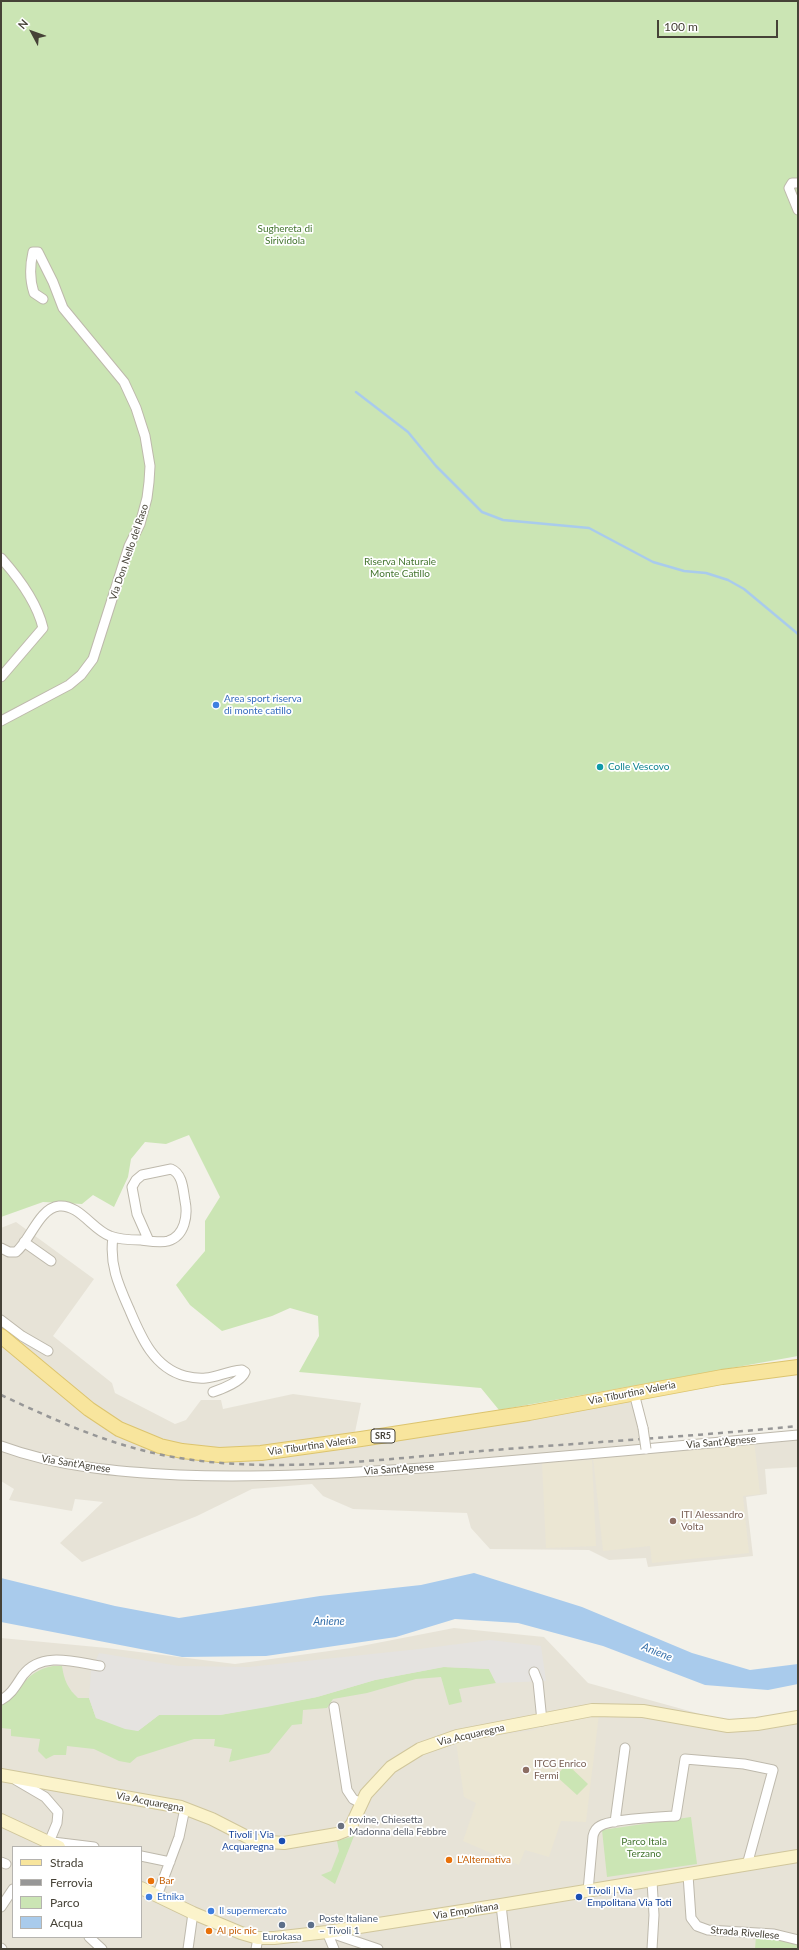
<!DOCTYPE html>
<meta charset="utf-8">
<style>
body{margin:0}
#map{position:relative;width:799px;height:1950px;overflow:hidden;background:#f3f1e9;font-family:Lato,sans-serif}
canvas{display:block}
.frame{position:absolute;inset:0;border:2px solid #464237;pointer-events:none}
.legend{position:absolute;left:12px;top:1846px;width:130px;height:92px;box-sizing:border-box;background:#fff;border:1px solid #b5b3af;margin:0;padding:5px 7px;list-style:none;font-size:12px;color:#464237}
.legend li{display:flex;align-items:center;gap:8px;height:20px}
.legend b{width:20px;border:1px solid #b5b3af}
.north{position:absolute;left:12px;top:12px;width:40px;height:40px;-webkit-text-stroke:3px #fff;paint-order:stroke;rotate:311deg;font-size:11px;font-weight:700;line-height:16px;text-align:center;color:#464237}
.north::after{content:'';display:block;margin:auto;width:14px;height:18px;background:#464237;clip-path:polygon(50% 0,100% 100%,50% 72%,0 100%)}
.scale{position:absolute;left:657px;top:20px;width:121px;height:18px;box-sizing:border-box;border:2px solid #464237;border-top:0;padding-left:5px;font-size:12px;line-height:14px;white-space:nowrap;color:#464237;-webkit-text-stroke:3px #fff;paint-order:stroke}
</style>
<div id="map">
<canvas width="799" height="1950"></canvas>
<div class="frame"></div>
<ul class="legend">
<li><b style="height:5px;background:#f8e59d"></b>Strada</li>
<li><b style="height:5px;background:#979797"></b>Ferrovia</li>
<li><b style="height:11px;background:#cbe5b4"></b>Parco</li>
<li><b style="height:11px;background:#a9cbec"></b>Acqua</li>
</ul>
<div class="north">N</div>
<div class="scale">100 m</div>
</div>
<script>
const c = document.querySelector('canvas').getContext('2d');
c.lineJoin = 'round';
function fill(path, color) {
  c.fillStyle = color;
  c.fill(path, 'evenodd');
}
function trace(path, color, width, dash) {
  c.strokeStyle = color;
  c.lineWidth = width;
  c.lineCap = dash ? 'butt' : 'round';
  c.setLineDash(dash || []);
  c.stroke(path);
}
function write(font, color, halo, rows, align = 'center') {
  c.font = font + ' Lato,sans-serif';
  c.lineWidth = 3.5;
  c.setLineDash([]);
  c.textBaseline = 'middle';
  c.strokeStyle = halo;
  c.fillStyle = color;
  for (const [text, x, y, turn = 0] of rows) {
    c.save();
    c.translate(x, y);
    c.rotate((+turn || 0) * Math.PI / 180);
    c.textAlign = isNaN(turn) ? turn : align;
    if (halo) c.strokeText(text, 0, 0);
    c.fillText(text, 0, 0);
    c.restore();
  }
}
const residential = new Path2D(`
 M16,1222L94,1279L53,1336L112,1383L115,1393L175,1424L186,1420L201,1400H221L223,1409L293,1394L361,1403L355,1432L361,1439L637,1392L650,1448L798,1435V1467L765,1469L767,1494L746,1497L753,1556L648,1567L646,1558L609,1560L589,1550L490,1549L471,1528L467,1513L353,1509L323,1496L312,1484L252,1489L197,1516L82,1562L60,1543L103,1502L75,1499L72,1511L9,1500L14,1489L1,1481V1228Z
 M454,1628L544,1637L588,1683L729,1722L798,1713V1949H1V1638L107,1648L235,1664L351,1648ZM13,1847H141V1937H13Z`);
const education = new Path2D(`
 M754,1440L760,1494L743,1496L749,1553L652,1563L650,1546L603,1551L593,1457Z
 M592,1460L596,1546L546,1548L542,1462Z
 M599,1714L586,1822L561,1821L549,1857L525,1850L519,1865L463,1841L476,1803L464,1797L456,1742L534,1730L558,1720Z`);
const green = new Path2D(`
 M1,1H798V1356L499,1410L481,1388L299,1372L319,1336L318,1316L290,1308L272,1316L222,1331L190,1305L176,1285L205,1251V1221L220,1197L189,1135L166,1144L145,1142L131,1159L128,1177L114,1207L93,1195L82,1204L43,1202L1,1217Z
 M53,1666H62C64,1680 68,1689 78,1698H89L96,1718L138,1731L159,1715H220L317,1697L375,1680L443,1667L489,1669L496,1683L459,1689L462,1702L449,1705L441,1677L416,1679L367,1693L333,1699L327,1708L303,1710L302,1724L292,1725L269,1753L229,1762L232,1749L214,1746L215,1739H194L137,1757L130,1763L119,1761L94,1749L67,1746L66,1755H54L46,1759L38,1751L40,1739L11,1736V1729L1,1728V1706C24,1691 22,1672 53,1666Z
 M567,1764L588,1784L577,1795L556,1776Z
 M691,1817L697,1864L607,1877L602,1830Z
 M354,1836L335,1884L321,1875L331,1871L339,1851L337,1841Z
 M756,1936L782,1938L798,1945V1949H755Z`);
const parking = new Path2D(`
 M490,1640L541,1646L546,1681L496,1683L489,1669L444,1667L375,1680L317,1697L267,1707L220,1715H159L138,1731L125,1729L96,1718L89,1698L91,1671L99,1653L179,1666L249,1667L419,1649Z`);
const water = new Path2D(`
 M474,1573L582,1607L692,1653L750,1670L798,1664V1684L768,1690L705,1685L603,1646L518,1623L455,1619L396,1637L266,1656L182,1657L1,1622V1578L115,1606L179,1618L320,1596L421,1585Z`);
const stream = new Path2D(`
 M356,392L408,432L436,466L482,512L503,520L589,528L653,562L684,571L706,573L728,580L744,589L798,634`);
const minor = new Path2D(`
 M798,183H792L789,188L798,210
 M1,558C18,577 37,602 43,628L1,677
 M1,721L69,685L81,675L93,659L129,546L140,524L147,498L149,482L150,466L145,436L136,408L124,382L63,308L53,282L38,252H33C30,265 30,281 34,293L43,299
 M113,1237C109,1265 119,1286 130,1311C141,1337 154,1368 185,1376C212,1383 219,1372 242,1370L245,1372C242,1381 222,1389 213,1392
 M24,1242L51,1261
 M1,1248L9,1252H16C30,1241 39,1208 59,1206C79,1204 93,1230 110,1236C120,1240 131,1240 141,1240C149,1241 160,1243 168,1241C185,1236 188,1215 185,1201C183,1190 183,1174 171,1169L142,1175L136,1180L132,1187L137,1214L149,1241
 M1,1320L22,1336L48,1351
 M634,1393L643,1428
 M1,1446C58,1467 119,1472 179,1475C265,1478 351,1473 437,1467C557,1457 678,1446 798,1435
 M534,1672L538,1682L542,1721
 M1,1700C12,1694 16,1685 23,1675C41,1651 75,1662 100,1666
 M334,1707L347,1790L353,1799L361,1803
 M16,1780L45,1797L58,1812L57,1823L47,1847
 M615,1822L625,1748
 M53,1842L94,1847
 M141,1856L170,1862
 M1,1862L6,1864
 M688,1875L691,1918L697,1926L708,1930L774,1934L798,1940
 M652,1881L654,1915L652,1949
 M588,1891L593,1836C594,1832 596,1828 600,1826C611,1819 660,1817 676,1816L685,1759L744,1764L773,1770L747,1865
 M157,1896L179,1837L185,1808
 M501,1905L506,1949
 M1,1907L13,1889
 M327,1932L334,1949
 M328,1932L378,1949
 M89,1937L102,1949
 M1,1948L2,1949
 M188,1949L193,1913
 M256,1949L258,1938`);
const secondary = new Path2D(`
 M1,1775L181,1807L212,1819L255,1841L284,1843L337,1834L347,1830L352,1824L366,1794L391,1767L420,1749L457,1736L592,1710L643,1711L728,1726L757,1724L798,1717
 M1,1820L59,1847
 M141,1888L193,1913L241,1933L258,1938H274L327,1932L501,1905L798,1856`);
const primary = new Path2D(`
 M1,1336L89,1409L119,1429L160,1446L182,1451L219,1455L261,1453L361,1439L529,1413L722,1377L798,1367`);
const rail = new Path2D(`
 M1,1395C57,1421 111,1446 173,1457C277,1475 389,1458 494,1450C595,1442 697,1436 798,1426`);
const minorBridge = new Path2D(`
 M643,1428L646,1449`);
const markers = [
 [216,705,4,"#3f7fe0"],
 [600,767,4,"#0f9aa8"],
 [673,1521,4,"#8d6e63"],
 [526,1770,4,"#8d6e63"],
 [341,1826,4,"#6b7280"],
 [282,1841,4,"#1a4fb4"],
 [449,1860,4,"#e8710a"],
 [151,1881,4,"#e8710a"],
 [149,1897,4,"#3f7fe0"],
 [579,1897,4,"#1a4fb4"],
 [211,1911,4,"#3f7fe0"],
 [282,1925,4,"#5c6f8a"],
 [311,1925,4,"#5c6f8a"],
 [209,1931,4,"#e8710a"]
];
const shields = [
 [383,1436,24]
];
const shieldNames = [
 ["SR5",383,1436]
];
const parkNames = [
 ["Sughereta di",285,229],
 ["Sirividola",285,241],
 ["Riserva Naturale",400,562],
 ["Monte Catillo",400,574],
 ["Parco Itala",644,1842],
 ["Terzano",644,1854]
];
const streetNames = [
 ["Via Don Nello del Raso",129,552,-71],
 ["Via Tiburtina Valeria",632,1393,-11],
 ["Via Sant'Agnese",721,1442,-5],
 ["Via Tiburtina Valeria",312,1446,-8],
 ["Via Sant'Agnese",76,1464,9],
 ["Via Sant'Agnese",399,1469,-4],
 ["Via Acquaregna",471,1735,-13],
 ["Via Acquaregna",150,1802,11],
 ["Via Empolitana",466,1911,-9],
 ["Strada Rivellese",745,1933,5]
];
const shopNames = [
 ["Area sport riserva",224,699],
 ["di monte catillo",224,711],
 ["Etnika",157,1897],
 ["Il supermercato",219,1911]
];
const cultureNames = [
 ["Colle Vescovo",608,767]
];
const educationNames = [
 ["ITI Alessandro",681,1515],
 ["Volta",681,1527],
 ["ITCG Enrico",534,1764],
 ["Fermi",534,1776]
];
const worshipNames = [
 ["rovine, Chiesetta",349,1820],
 ["Madonna della Febbre",349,1832]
];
const transitNames = [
 ["Tivoli | Via",274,1835],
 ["Acquaregna",274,1847],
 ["Tivoli | Via",587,1891,"left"],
 ["Empolitana Via Toti",587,1903,"left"]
];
const foodNames = [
 ["L’Alternativa",457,1860],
 ["Bar",159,1881],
 ["Al pic nic",217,1931]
];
const serviceNames = [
 ["Poste Italiane",319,1919],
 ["– Tivoli 1",319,1931],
 ["Eurokasa",282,1937,"center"]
];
const waterNames = [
 ["Aniene",329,1621],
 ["Aniene",657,1652,22]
];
fill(residential, '#e7e3d7');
fill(education, '#ebe6d3');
fill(green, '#cbe5b4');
fill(parking, '#e5e3e0');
fill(water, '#a9cbec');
trace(stream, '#a9cbec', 2.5);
trace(minor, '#beb9ac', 11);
trace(secondary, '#d0c69b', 14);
trace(primary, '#dcc46e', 16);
trace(minor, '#fff', 9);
trace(secondary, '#fbf3cb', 12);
trace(primary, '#f8e59d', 14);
trace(rail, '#979797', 2.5, [5, 5]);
trace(minorBridge, '#beb9ac', 11, []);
trace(minorBridge, '#fff', 9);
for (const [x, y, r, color] of markers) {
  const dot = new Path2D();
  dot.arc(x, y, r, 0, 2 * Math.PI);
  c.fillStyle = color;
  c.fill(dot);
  trace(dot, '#fff', 1.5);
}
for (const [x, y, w] of shields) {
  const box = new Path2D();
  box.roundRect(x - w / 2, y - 7, w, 14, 3);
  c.fillStyle = '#fff';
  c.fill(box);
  trace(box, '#464237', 1);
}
write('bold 9px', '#464237', null, shieldNames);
write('10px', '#43742e', '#fff', parkNames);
write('10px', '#464237', '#fff', streetNames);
write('10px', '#366cbe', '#fff', shopNames, 'left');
write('10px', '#0d838f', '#fff', cultureNames, 'left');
write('10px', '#785e54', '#fff', educationNames, 'left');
write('10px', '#5b616d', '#fff', worshipNames, 'left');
write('10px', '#164399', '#fff', transitNames, 'right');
write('10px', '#c56008', '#fff', foodNames, 'left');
write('10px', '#4e5e75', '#fff', serviceNames, 'left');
write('italic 11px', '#3771ab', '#fff', waterNames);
</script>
